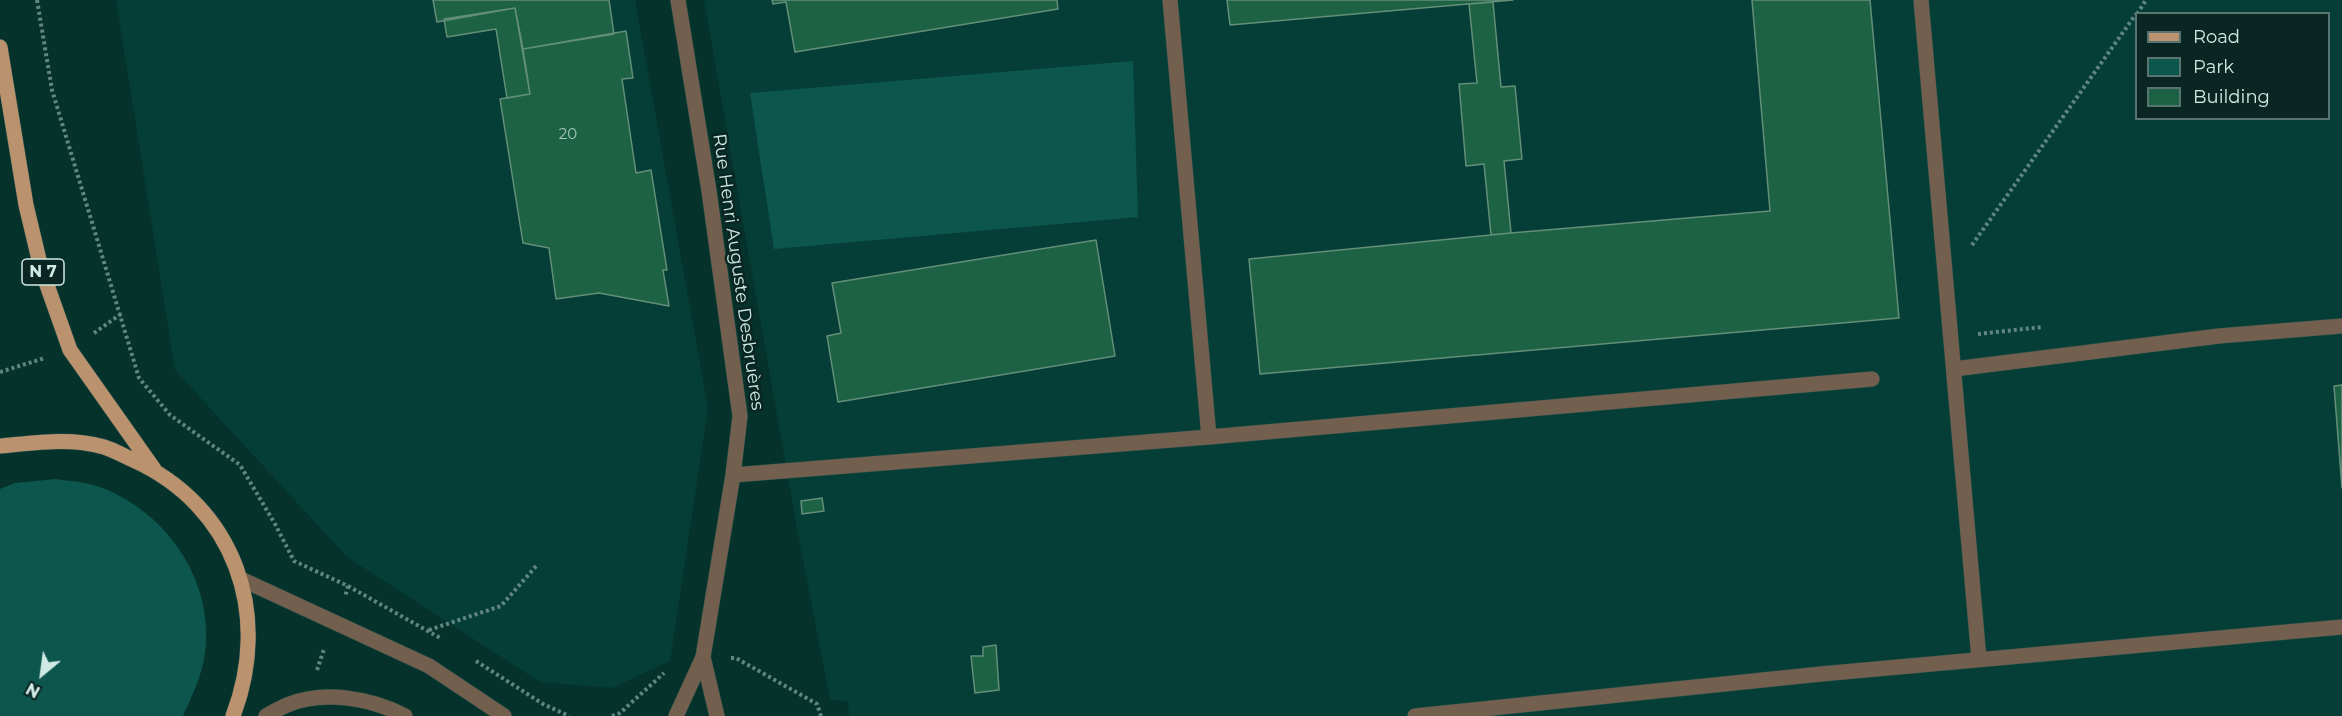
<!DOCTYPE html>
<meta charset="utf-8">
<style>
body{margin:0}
#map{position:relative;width:2342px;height:716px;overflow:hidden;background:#06322c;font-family:Montserrat,sans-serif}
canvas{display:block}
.legend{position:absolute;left:2135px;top:12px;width:195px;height:108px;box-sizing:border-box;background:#092622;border:2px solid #587470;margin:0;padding:8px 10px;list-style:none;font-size:18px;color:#cfeae4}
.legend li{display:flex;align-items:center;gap:12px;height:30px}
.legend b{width:30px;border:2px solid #587470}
.north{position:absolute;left:12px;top:644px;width:60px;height:60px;-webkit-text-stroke:4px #092622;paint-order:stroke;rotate:209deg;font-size:16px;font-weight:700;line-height:24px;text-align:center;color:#cfeae4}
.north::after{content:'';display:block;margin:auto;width:21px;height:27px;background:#cfeae4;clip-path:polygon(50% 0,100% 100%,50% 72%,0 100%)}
</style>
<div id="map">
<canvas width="2342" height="716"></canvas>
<ul class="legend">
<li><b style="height:8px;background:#bb926e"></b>Road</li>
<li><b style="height:16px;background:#0d564d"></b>Park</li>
<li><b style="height:16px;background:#1e6246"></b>Building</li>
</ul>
<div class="north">N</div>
</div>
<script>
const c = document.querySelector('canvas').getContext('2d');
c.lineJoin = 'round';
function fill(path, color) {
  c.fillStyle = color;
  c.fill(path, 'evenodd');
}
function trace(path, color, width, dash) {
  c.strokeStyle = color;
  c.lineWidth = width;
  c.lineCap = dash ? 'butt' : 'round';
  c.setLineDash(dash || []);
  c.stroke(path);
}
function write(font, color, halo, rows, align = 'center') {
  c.font = font + ' Montserrat,sans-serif';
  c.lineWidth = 5;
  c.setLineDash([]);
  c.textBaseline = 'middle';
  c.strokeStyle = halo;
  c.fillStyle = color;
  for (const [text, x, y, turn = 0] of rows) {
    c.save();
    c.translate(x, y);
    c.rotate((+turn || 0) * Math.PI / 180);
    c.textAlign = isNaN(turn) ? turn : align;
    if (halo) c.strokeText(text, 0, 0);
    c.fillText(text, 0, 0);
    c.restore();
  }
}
const built = new Path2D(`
 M116,0H635L708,408L670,661L612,688L540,682L347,557L175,370Z
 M704,0H2342V716H849L848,701L830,700L796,523ZM2136,14H2328V118H2136Z`);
const green = new Path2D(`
 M1133,61L1138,217L774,249L750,93Z
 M56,479C69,481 84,482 97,486C161,508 210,573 206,642C205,669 194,692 183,716H0V489L15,483Z`);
const building = new Path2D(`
 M433,0H609L614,34L523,49L515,8L437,22Z
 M772,0H1057L1058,9L795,52L786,2L773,4Z
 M1227,0H1513L1230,25Z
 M1752,0H1870L1899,318L1260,374L1249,259L1511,233L1770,211Z
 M1493,2L1501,87L1515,86L1522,159L1504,161L1511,233L1491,235L1484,164L1466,166L1459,84L1477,83L1469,4Z
 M515,8L530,94L507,98L496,29L447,37L444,19Z
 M626,31L633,78L622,79L636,173L651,170L667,270H663L669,306L599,293L556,299L549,248L523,243L500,99L530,94L523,49Z
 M1096,240L1115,356L838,402L827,336L841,333L832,283Z
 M2342,385V488L2334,386Z
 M822,498L824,511L802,514L801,501Z
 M996,645L999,690L975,693L971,656H983V647Z`);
const path = new Path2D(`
 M37,0L52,90L139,378L170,415L240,465L275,524L294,561L348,586L345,597
 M2137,14L2146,0
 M1972,245L2136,14
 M94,333L121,314
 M1978,334L2042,327
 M0,372L45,358
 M348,586L442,639
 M429,630L501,606L538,564
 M731,658H736L817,704L821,716
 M476,661L543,704L569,716
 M317,670L324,649
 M612,716L620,713L664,673`);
const minor = new Path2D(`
 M1170,0L1209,437
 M1921,0L1979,659
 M1954,369L2219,336L2342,326
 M733,475L1209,437L1872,379
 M241,579L429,666L504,716
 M703,657L717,716
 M266,716C273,712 280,708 287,705C324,690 371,698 405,716
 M676,716L703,657L733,475L740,416L709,191L678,0
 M1415,716L1821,674L2342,627`);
const major = new Path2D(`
 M0,47L26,205L41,268L70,350L154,469
 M0,446C34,443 70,437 104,447C114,450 124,456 133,460C235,506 272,614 233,716`);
const numberNames = [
 ["20",568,135]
];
const shields = [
 [43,272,42]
];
const shieldNames = [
 ["N 7",43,272]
];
const streetNames = [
 ["Rue Henri Auguste Desbruères",738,272,82]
];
fill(built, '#053e37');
fill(green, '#0d564d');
fill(building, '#1e6246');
trace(building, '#638f79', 1.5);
trace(minor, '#264f49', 16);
trace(major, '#264f49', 16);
trace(path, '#618680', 4, [3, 3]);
trace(minor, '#735f4d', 15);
trace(major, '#bb926e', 15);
write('15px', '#a3c8bc', null, numberNames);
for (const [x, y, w] of shields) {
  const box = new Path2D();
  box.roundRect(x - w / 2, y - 13, w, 26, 4.5);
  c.fillStyle = '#092622';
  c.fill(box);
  trace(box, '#cfeae4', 1.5);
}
write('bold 16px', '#cfeae4', null, shieldNames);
write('18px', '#cfeae4', '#092622', streetNames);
</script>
